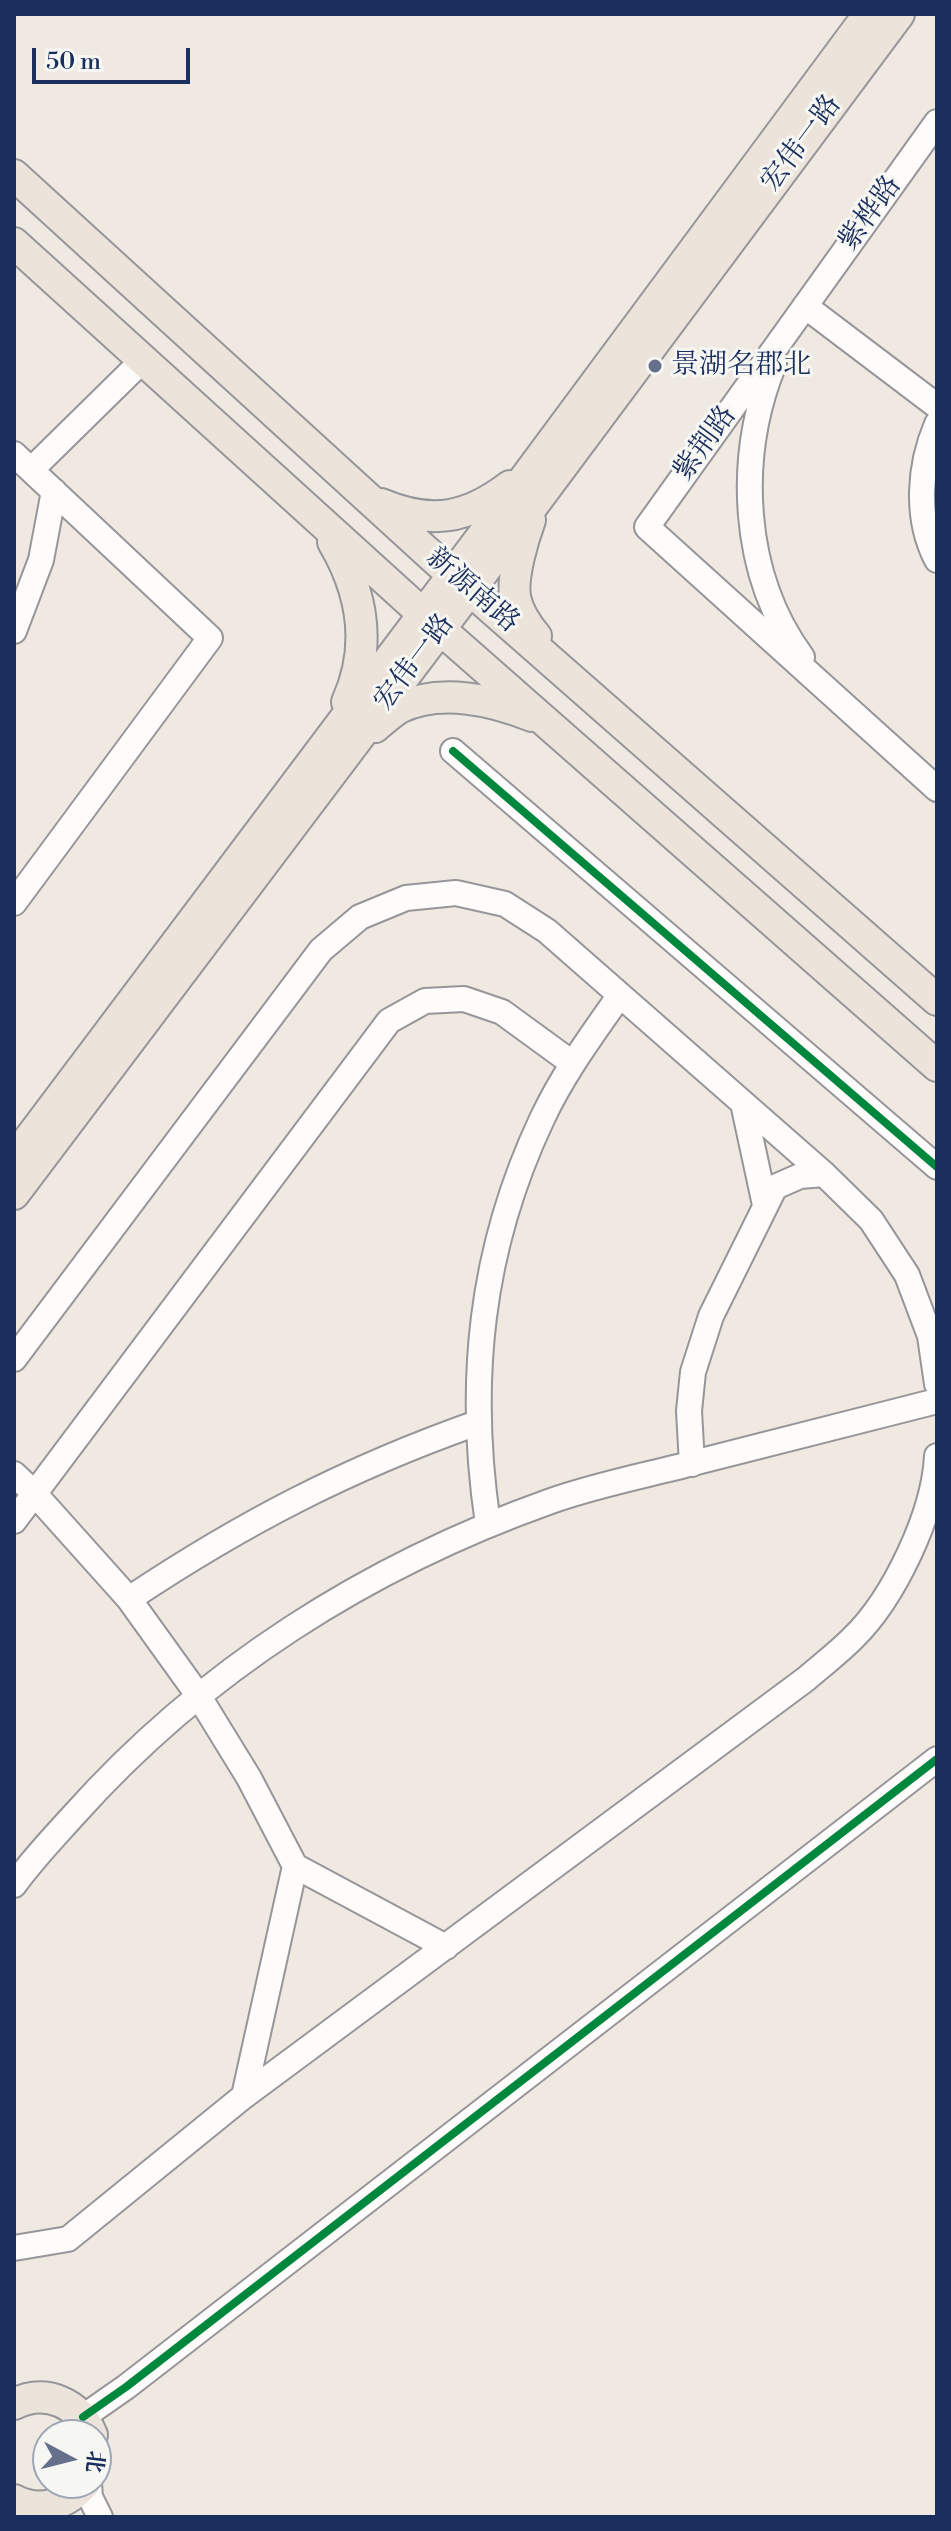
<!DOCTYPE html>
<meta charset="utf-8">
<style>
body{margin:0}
#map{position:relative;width:951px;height:2531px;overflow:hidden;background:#efe9e1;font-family:"Libre Bodoni","Noto Serif SC",serif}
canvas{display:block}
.frame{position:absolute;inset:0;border:16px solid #1b2f5e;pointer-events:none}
.north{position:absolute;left:32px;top:2419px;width:80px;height:80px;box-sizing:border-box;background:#f6f6f2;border:2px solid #9ea6b7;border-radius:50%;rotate:97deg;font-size:22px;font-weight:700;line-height:32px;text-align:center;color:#1b2f5e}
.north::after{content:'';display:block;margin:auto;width:28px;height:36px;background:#65708c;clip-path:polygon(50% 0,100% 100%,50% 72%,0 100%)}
.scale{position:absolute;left:32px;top:48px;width:158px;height:36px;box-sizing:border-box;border:4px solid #1b2f5e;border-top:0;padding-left:10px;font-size:24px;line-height:28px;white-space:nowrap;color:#1b2f5e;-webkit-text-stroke:6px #f6f6f2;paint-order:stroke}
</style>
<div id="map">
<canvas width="951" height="2531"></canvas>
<div class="frame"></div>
<div class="north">北</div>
<div class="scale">50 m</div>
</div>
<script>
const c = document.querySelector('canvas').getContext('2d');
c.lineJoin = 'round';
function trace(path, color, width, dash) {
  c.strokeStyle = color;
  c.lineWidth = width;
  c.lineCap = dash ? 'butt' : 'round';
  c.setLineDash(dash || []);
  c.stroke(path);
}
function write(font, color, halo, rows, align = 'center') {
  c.font = font + ' "Libre Bodoni","Noto Serif SC",serif';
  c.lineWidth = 6;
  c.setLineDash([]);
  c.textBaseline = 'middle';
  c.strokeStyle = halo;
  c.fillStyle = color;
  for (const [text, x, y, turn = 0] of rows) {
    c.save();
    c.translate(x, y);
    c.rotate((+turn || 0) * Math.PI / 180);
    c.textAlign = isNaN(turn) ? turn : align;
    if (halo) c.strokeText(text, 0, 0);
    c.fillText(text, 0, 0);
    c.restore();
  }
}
const minor = new Path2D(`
 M937,122L647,527L937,789
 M805,306L937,406
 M774,364C736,457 741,574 802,657
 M937,424C919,466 915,518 937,560
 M14,454L210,638L14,903
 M31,470L143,360
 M14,631L41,560L54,491
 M453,751L937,1167
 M743,1103L765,1205
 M14,1359L321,950L360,917L406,898L456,893L505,904L547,931L824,1174L871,1220L907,1275L930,1336L937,1384
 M692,1464L689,1411L693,1372L711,1316L775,1187L800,1176L824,1174
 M14,1474L34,1493L129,1599L198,1695L249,1778L295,1866L446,1947
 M14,1521L389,1021L425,1001L464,999L502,1012L572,1063
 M488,1524C467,1383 480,1250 542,1119C563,1074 592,1035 620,995
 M129,1599C243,1523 347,1469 477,1423
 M14,1885C32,1860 53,1838 73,1816C203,1670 368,1566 551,1501C599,1484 648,1475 697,1462C777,1442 857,1422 937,1401
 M244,2096L295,1866
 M14,2248L68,2239L244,2096L806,1679C821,1666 838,1653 853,1638C894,1598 934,1514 937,1456
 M83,2417L126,2387L937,1759
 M89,2483L90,2497L100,2517`);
const major = new Path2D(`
 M14,175L437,561L937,1000
 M14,243L423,614L937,1066
 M381,504C431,525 467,519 510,486
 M530,520C523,539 512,576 515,596C517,610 527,626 536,636
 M333,542C363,593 372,647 347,702
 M375,727C382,721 391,713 399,708C440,688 492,700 532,716
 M14,1159L480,539L869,14
 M14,1194L496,555L899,14
 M14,2404C46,2388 79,2403 92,2435
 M14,2500C40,2514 67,2504 85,2483`);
const cycleway = new Path2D(`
 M453,751L937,1167
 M83,2417L126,2387L937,1759`);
const markers = [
 [655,366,8,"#65708c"]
];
const streetNames = [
 ["宏伟一路",802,144,-53],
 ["紫桦路",871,214,-54],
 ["紫荆路",706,444,-54],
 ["新源南路",472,591,41],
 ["宏伟一路",415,663,-53]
];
const poiNames = [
 ["景湖名郡北",671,366]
];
trace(minor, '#96969a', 28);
trace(major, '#96969a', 34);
trace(minor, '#fdfcfa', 24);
trace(major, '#ece4da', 30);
trace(cycleway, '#00873e', 8);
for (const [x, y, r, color] of markers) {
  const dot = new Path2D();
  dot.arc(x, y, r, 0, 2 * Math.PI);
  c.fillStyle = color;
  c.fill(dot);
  trace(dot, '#f6f6f2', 3);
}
write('28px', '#1b2f5e', '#f6f6f2', streetNames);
write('28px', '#1b2f5e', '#f6f6f2', poiNames, 'left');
</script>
